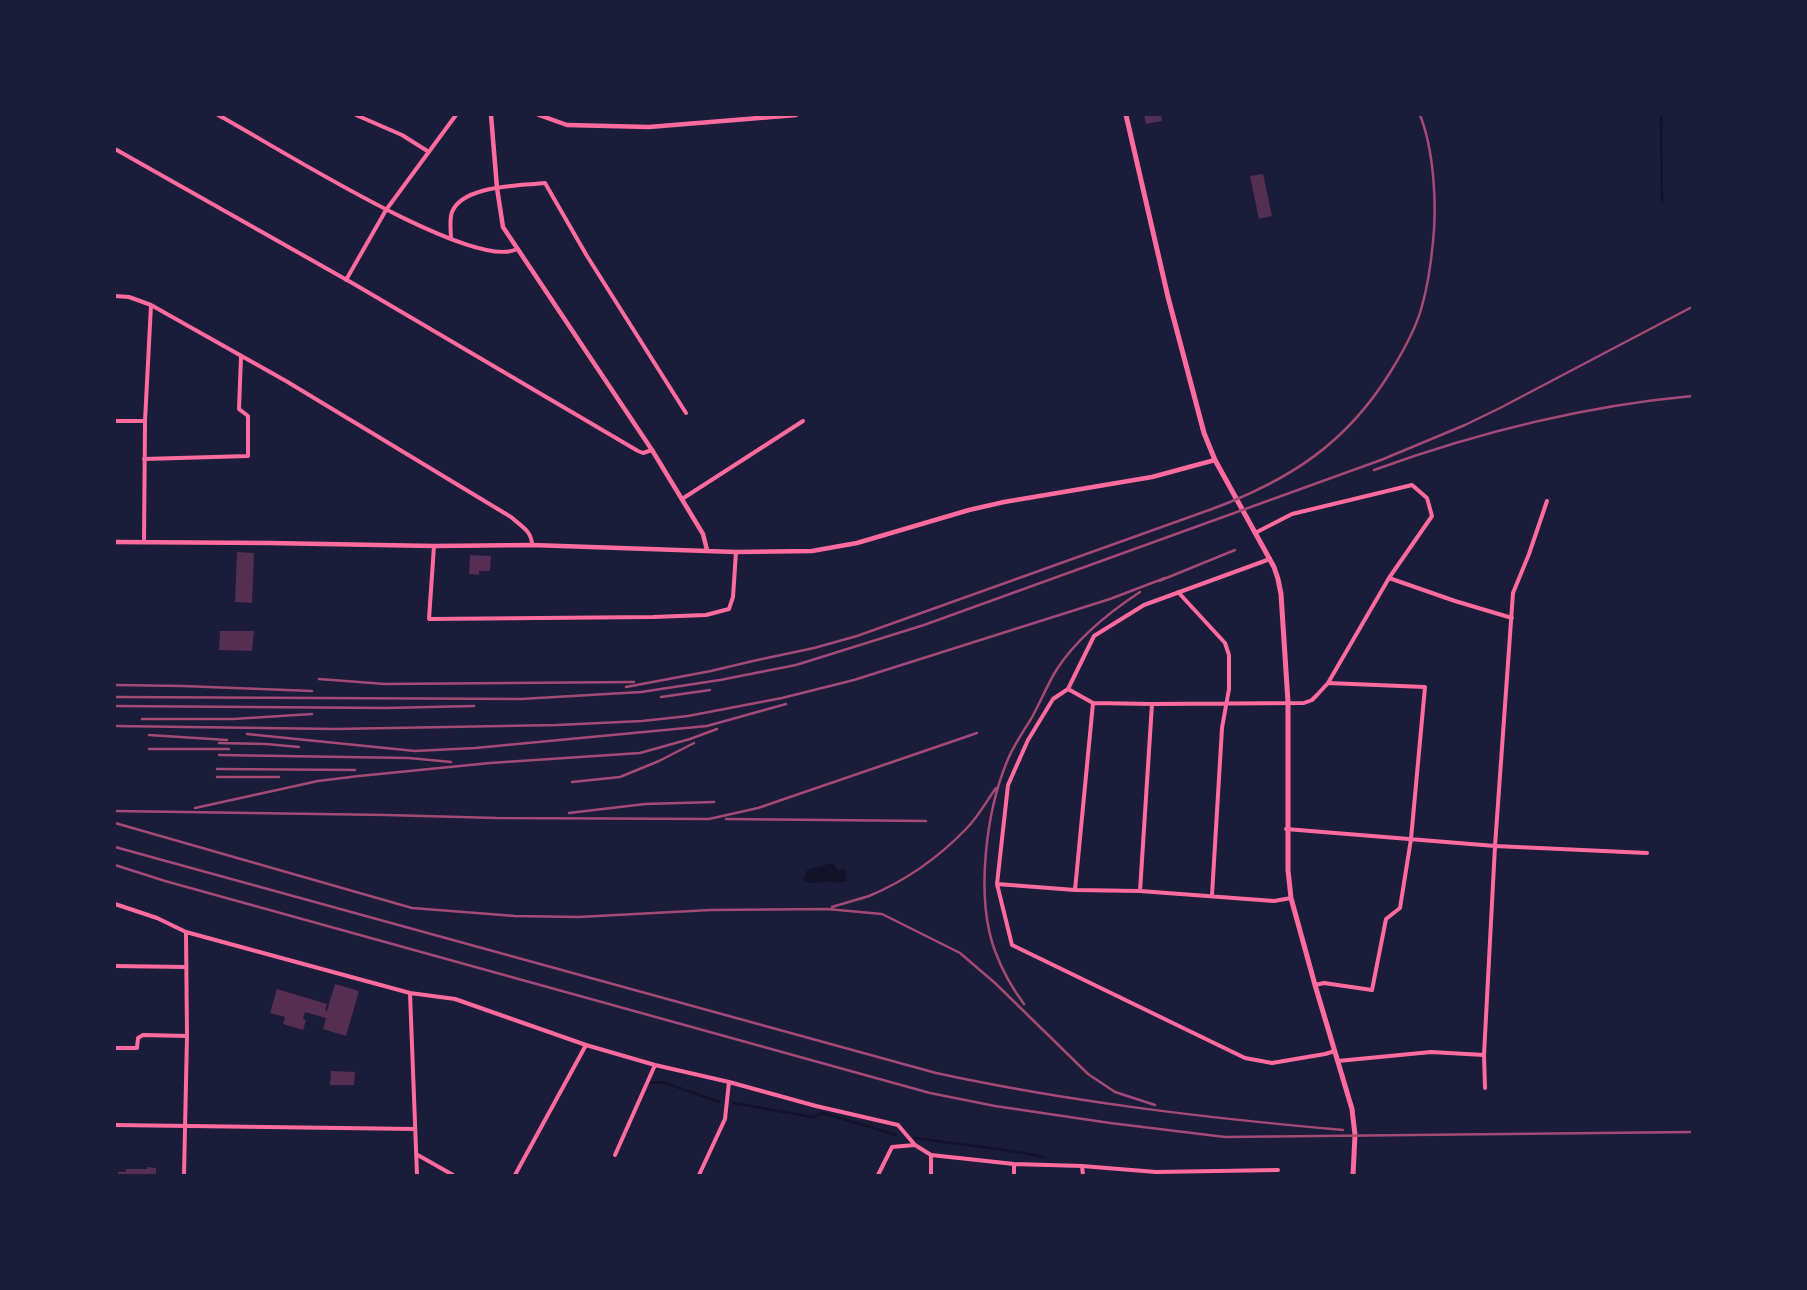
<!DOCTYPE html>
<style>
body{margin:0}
#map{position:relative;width:1807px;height:1290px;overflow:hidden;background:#1b1b3a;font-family:"Sofia Sans Condensed",sans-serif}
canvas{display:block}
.frame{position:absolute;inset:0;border:116px solid #1b1b3a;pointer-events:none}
</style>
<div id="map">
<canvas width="1807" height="1290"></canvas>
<div class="frame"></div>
</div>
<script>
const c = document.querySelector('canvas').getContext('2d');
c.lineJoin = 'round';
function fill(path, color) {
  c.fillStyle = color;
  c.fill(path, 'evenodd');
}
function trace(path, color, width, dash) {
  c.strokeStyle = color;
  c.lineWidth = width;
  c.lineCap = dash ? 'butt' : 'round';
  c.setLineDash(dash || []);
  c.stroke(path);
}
const water = new Path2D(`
 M833,863L838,871L844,868L847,881C840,883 836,882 829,882C822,882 814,883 807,883L803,880L807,870Z`);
const stream = new Path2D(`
 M1661,115L1662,202
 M650,1083L663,1082L719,1102
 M734,1103L812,1117L823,1113L896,1135
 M914,1138C957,1144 1001,1148 1044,1157`);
const building = new Path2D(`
 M1144,115H1161L1162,121L1146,124Z
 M1263,174L1272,216L1259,219L1250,176Z
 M237,552L254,553L252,603L235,602Z
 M470,555L491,556L490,571H479V575L469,574Z
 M220,631H254L252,651L219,650Z
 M335,984L359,991L346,1036L323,1029L326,1018L305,1012L303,1019L306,1020L303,1030L283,1024L285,1017L270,1013L277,989L327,1004L325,1010L327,1011Z
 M331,1071L355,1072L354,1085H330Z
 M147,1167L156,1168V1175H118V1172H126V1169H147Z`);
const minor = new Path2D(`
 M218,115C267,141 473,273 517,249
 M356,115L402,135L429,152
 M115,149L354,284L638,451L643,453L652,450
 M451,239C451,231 449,220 452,212C463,185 520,186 545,183L587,256L686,413
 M346,280L386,210L456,115
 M115,296L129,297L151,305L286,381L511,517C521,526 532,531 532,545
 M115,421H145
 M144,459L248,456V416L239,409L241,357
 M682,499L803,421
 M144,542L145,421L151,305
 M434,546L429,619L653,617L706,615L729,609L733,597L736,552
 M1270,559L1144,605L1094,636L1068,689L1053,699L1028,740L1008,785L997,884L1012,945L1245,1058L1272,1063L1325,1054L1335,1051
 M1389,578L1455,601L1512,618
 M1178,592L1225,643L1229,655V689L1222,728L1212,895
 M1068,689L1093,703L1152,704L1304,703L1312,700L1317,695L1328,683L1389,578L1432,516L1427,498L1412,485L1292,514L1255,533
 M1286,829L1495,846L1647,853
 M997,884L1075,890L1140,891L1274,901L1291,898
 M1075,890L1093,703
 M1140,891L1152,704
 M115,904L157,918L186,932L410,993L455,999L586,1045L655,1065L729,1082L816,1106L898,1125L915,1145L931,1155L1014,1164L1082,1166L1156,1172L1278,1170
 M115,966L186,967
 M1315,985L1324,983L1372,990L1386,919L1400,908L1411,839L1425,687L1328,683
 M410,993L417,1175
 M115,1048H137L138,1038L143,1035L187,1036
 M1338,1061L1431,1052L1484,1055
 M1485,1088L1484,1055L1495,846L1513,593L1529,554L1547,501
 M115,1125L415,1129
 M416,1154L453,1175
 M615,1155L655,1065
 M931,1155V1175
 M1082,1166L1083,1175
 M184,1175L187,1036L186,932
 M515,1175L586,1045
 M699,1175L725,1119L729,1082
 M878,1175L892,1147L915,1145
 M1014,1175V1164`);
const tertiary = new Path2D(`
 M491,115L497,188L503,227L652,450L703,534L707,550
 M539,115L567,125L649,127L796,115
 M115,542L269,543L434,546L532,545L736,552L812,551L857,543L969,510L1004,502L1152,477L1215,460`);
const secondary = new Path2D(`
 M1126,115L1168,297L1204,433L1215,460L1274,567L1278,579L1281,594L1288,702V870L1291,898L1315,985L1352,1109L1355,1135L1353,1175`);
const rail = new Path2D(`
 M1374,470C1476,433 1584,406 1692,396
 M1159,581L1235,550
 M748,662L814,648L857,636L1212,509C1290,480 1347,443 1391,371C1404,350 1416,329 1422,306C1428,285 1431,263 1433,242C1437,205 1434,150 1420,115
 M319,679L385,684L634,682
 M115,685L183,686L312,691
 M626,687L711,671L753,661
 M115,697L521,699L641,692L720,680L796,665L924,625L1381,460L1465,425L1500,408L1692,307
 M661,697L710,690
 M115,706L386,708L474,706
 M142,719H233L312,714
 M115,726L336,729L557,725L642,721L688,716L782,698L854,680L1110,599L1165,578
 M247,734L415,751L475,748L707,726L786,704
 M149,735L227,740
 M219,743L266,744L299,747
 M149,749H229
 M219,755L409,758L451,762
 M217,769L355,770
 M217,777H279
 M572,782L620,777L659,761L694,743
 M195,808L318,781L359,776L490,763L640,753L690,739L717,729
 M115,811L386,815L497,818L709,819L758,808L977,733
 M569,813L645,804L714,802
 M726,819L926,821
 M115,823L412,908L515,916L579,917L710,910L827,909L882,914L960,953L995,983L1088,1074L1115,1092L1155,1105
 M115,847L936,1073C1070,1102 1206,1118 1343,1130
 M115,865L165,881L883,1080L930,1093L995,1106L1110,1123L1225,1137L1692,1132
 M832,907C844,903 857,900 869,896C905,881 939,857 966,829C978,817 986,802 996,788
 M1024,1004C1012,988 1002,970 995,951C975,897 986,811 1008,759C1014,745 1023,732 1031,719C1040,703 1047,685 1057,669C1078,637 1108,613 1140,592`);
fill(water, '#12122b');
trace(stream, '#12122b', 2.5);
fill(building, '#542f53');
trace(minor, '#ff6b9d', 4);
trace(tertiary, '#ff6b9d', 4.5);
trace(secondary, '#ff6b9d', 5);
trace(rail, '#a44b75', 2.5);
</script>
